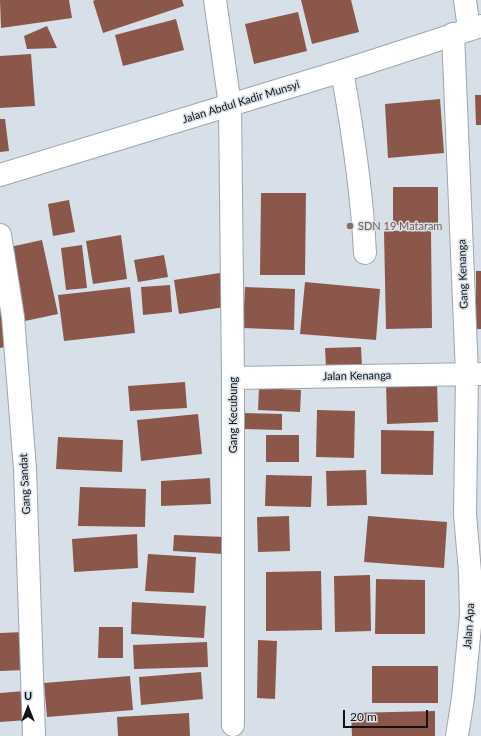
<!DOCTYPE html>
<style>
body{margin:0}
#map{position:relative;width:481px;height:736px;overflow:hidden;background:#d7e0e9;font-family:Lato,sans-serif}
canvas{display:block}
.north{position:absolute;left:8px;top:688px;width:40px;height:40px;-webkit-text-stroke:3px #d7e0e9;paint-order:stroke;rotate:0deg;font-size:11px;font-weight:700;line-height:16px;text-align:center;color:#111417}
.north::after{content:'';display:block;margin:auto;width:14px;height:18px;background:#111417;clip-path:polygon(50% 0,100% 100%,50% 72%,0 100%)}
.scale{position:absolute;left:343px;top:710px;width:85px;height:18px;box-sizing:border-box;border:2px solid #111417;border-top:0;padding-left:5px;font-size:12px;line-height:14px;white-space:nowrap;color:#111417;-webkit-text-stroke:3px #d7e0e9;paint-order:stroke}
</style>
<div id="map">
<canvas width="481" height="736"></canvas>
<div class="north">U</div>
<div class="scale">20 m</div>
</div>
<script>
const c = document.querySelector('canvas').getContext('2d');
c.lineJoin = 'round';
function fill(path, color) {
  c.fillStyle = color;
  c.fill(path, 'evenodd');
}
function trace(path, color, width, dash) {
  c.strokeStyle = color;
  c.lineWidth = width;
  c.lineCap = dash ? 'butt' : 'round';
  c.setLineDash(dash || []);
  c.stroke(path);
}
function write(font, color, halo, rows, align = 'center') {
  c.font = font + ' Lato,sans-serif';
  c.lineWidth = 3;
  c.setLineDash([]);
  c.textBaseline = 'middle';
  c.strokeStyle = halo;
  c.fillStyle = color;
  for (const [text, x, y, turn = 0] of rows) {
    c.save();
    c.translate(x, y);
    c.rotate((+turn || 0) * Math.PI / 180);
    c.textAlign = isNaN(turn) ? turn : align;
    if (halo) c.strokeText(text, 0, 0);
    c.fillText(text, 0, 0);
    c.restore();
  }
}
const building = new Path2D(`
 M0,0H69L72,18L1,28Z
 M95,0H182L184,6L103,33L93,1Z
 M301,0H351L359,32L312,44Z
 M298,12L307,51L254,64L245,24Z
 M176,19L184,50L123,66L115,35Z
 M47,26L57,48L27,49L24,36Z
 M31,54L35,106L0,108V56Z
 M475,95H481V125H476Z
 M440,99L444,153L388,158L385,104Z
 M0,119H5L9,151L0,152Z
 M393,187H438V225H393Z
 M261,193H306L305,275H260Z
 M69,200L75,232L53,236L48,204Z
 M431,230L432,328L386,329L384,231Z
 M121,235L127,279L93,284L86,241Z
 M42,240L58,314L25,321L10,247Z
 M82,245L87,288L66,290L61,248Z
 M164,255L168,277L138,282L134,260Z
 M476,271H481V329H476Z
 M220,273L225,307L179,314L174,280Z
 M0,280L13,345L0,348Z
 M305,282L380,289L376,340L300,334Z
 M170,285L172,312L143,315L141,287Z
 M130,287L135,333L64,341L58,295Z
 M245,287L295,289L294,330L243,328Z
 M361,347L362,366L326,367L325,348Z
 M437,380L438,422L387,424L386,382Z
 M185,382L187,408L130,411L128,386Z
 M259,388L301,390L300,412L258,410Z
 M317,410L355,411L354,458L316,457Z
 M243,413L282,414V430L243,429Z
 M198,414L202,454L141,461L137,420Z
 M381,430L434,431L433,475L381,474Z
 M266,435H299V462H266Z
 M58,437L123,440L122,472L56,469Z
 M366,470L367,505L327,506L326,471Z
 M266,475L312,476L311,507L265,506Z
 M210,478L211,504L161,506V481Z
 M80,487L146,489L145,527L78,526Z
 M289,516L290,551L258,552L257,517Z
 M368,516L447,522L444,568L364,562Z
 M137,534L138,568L74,572L72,539Z
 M174,535L225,537L224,554L173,551Z
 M148,554L196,557L194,593L145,591Z
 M321,571L322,630L266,631V572Z
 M370,575L371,631L335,632L334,576Z
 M376,579L425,580V634H375Z
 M132,602L206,606L204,638L131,634Z
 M99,627H123V658H98Z
 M25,632V670L0,671V633Z
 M258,640L277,641L275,699L257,698Z
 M207,642L208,667L134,669L133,645Z
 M372,666H438V703H372Z
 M201,672L203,699L141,705L139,677Z
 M130,676L133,710L47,717L44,683Z
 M25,691L28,720L0,722V693Z
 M435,711V736H352L351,713Z
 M189,713L190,736H118L117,717Z`);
const minor = new Path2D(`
 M215,0L230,105L233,378V725
 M465,0L469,29
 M453,34L467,374L465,515L470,572L471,616L463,698L457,736
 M342,71C353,132 362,192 365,253
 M0,235L13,317L25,469L34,735
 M233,378L481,374`);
const tertiary = new Path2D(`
 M0,175L342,71L481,26`);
const markers = [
 [350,226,4,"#8d6e63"]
];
const streetNames = [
 ["Jalan Abdul Kadir Munsyi",241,102,-17],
 ["Gang Kenanga",463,274,-92],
 ["Jalan Kenanga",357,376,-1],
 ["Gang Kecubung",233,415,-90],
 ["Gang Sandat",25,484,-93],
 ["Jalan Apa",469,626,-86]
];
const educationNames = [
 ["SDN 19 Mataram",358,226]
];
fill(building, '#8a574a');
trace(minor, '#9da6ae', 24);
trace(tertiary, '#9da6ae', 24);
trace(minor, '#fff', 22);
trace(tertiary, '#fff', 22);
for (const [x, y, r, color] of markers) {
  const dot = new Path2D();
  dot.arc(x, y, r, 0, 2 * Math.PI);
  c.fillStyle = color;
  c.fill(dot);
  trace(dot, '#d7e0e9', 1.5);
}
write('11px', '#111417', '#d7e0e9', streetNames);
write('11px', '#785e54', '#d7e0e9', educationNames, 'left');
</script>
